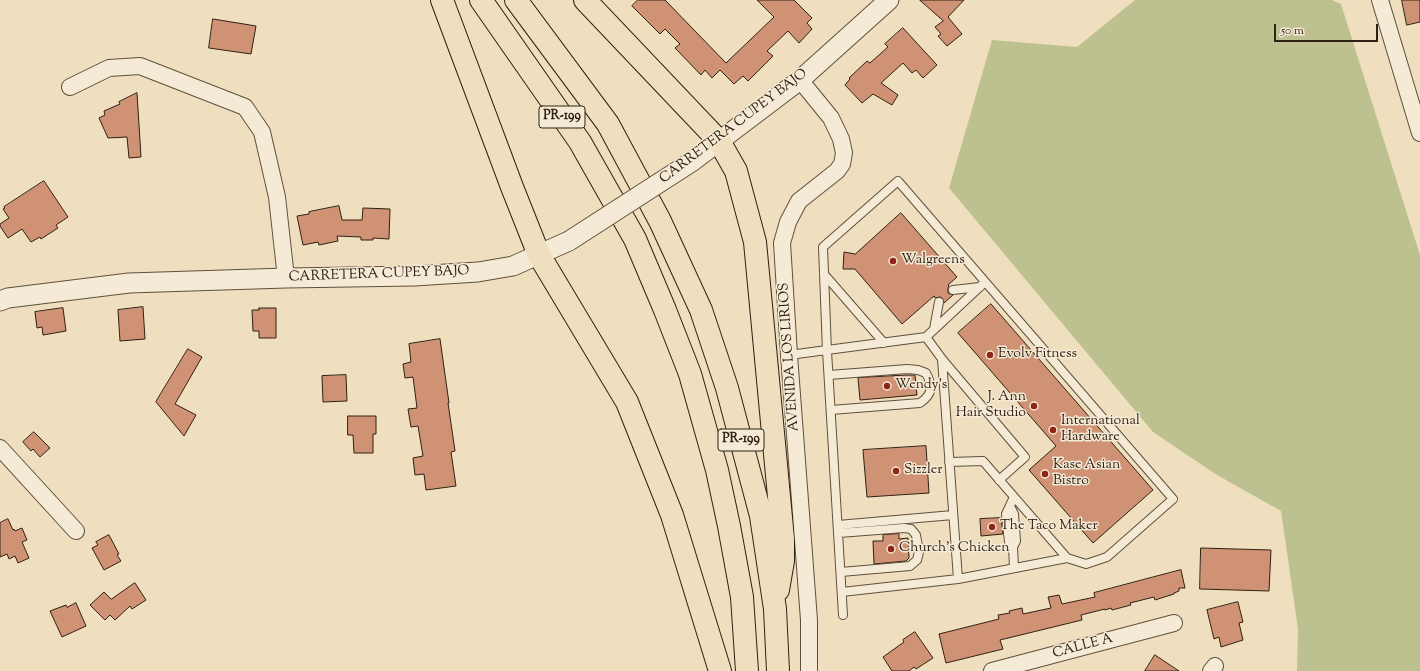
<!DOCTYPE html>
<style>
body{margin:0}
#map{position:relative;width:1420px;height:671px;overflow:hidden;background:#f0dfbe;font-family:"Sorts Mill Goudy",serif}
canvas{display:block}
.scale{position:absolute;left:1274px;top:24px;width:104px;height:18px;box-sizing:border-box;border:2px solid #2f2014;border-top:0;padding-left:5px;font-size:12px;line-height:14px;white-space:nowrap;color:#2f2014;-webkit-text-stroke:3px #f5ead5;paint-order:stroke}
</style>
<div id="map">
<canvas width="1420" height="671"></canvas>
<div class="scale">50 m</div>
</div>
<script>
const c = document.querySelector('canvas').getContext('2d');
c.lineJoin = 'round';
function fill(path, color) {
  c.fillStyle = color;
  c.fill(path, 'evenodd');
}
function trace(path, color, width, dash) {
  c.strokeStyle = color;
  c.lineWidth = width;
  c.lineCap = dash ? 'butt' : 'round';
  c.setLineDash(dash || []);
  c.stroke(path);
}
function write(font, color, halo, rows, align = 'center') {
  c.font = font + ' "Sorts Mill Goudy",serif';
  c.lineWidth = 3;
  c.setLineDash([]);
  c.textBaseline = 'middle';
  c.strokeStyle = halo;
  c.fillStyle = color;
  for (const [text, x, y, turn = 0] of rows) {
    c.save();
    c.translate(x, y);
    c.rotate((+turn || 0) * Math.PI / 180);
    c.textAlign = isNaN(turn) ? turn : align;
    if (halo) c.strokeText(text, 0, 0);
    c.fillText(text, 0, 0);
    c.restore();
  }
}
const green = new Path2D(`
 M1135,0H1332L1341,4L1420,255V671H1297L1298,629L1281,511L1217,475L1153,432L949,188L992,40L1077,47Z`);
const building = new Path2D(`
 M638,0H665L726,63L774,17L757,0H794L812,18L807,23L812,29L799,43L788,31L767,51L773,56L748,81L743,76L734,84L720,70L712,78L705,70L701,75L675,48L680,44L665,29L660,34L632,6Z
 M920,0H964L948,17L962,34L947,46L938,36L941,34L935,27L943,21Z
 M1402,0H1420V22L1407,25Z
 M213,19L256,26L251,54L209,48Z
 M903,28L937,65L923,78L916,70L912,73L903,63L881,83L898,95L892,105L873,94L862,103L845,85L850,79L849,78L867,61L870,63L888,47L885,44Z
 M137,93L141,157L129,158L127,137L108,138L99,118L105,115L104,111L120,104L119,102Z
 M44,181L68,217L56,225L58,228L41,239L40,237L31,242L22,229L8,238L0,226V224L9,218L3,209L5,208L4,207Z
 M339,206L342,220H362L363,208L390,209L389,239L373,238V240H361V237L337,236L338,241L319,245L318,242L303,245L297,216L309,214V212Z
 M901,213L957,277L948,285L949,286L948,288V293L953,295L944,303L942,298L940,297L935,298L934,296L902,324L855,269H843L844,252L855,254Z
 M991,304L1153,490L1093,543L1029,470L1056,446L958,333Z
 M143,307L145,339L120,341L118,310Z
 M63,308L66,331L43,335L42,327L37,328L35,312Z
 M259,308H276V338H259V331H253L252,310H259Z
 M440,339L449,403H448L455,451L451,452L456,486L426,490L424,474L415,475L413,458L423,456L418,426L411,427L408,409L417,408L413,377L405,378L403,364L411,362L409,344Z
 M188,349L202,357L175,404L196,415L184,436L156,402Z
 M346,375L347,401L323,402L322,376Z
 M907,375H915L917,395L860,400L858,378Z
 M348,416H376V434H373V453H354L353,435H348Z
 M34,432L50,448L40,457L33,449L31,451L23,442Z
 M926,446L929,493L867,497L863,450Z
 M1001,518L1003,534L981,536L980,519Z
 M8,519L13,530L14,529L15,531L22,528L27,540L22,542L29,558L18,563L15,556L9,559L7,554L0,557V523Z
 M899,534V539L908,538L909,558L906,561L874,564L873,541H883V535Z
 M109,535L119,554L117,555L121,561L104,570L92,548L98,545L96,542Z
 M1201,548L1271,550L1269,591L1200,589Z
 M1181,570L1185,588H1179V591L1174,593V594L1155,600L1154,597L1130,603L1131,605L1112,610L1111,608L1105,610V609L1081,615L1082,620L1000,640L1003,649L946,663L939,634L999,619L998,615L1010,613L1009,611L1022,608L1023,614L1051,608L1048,597L1059,595L1062,604L1095,597L1094,593Z
 M135,583L146,600L132,609L130,606L115,620L110,615L105,620L90,605L104,592L111,599Z
 M1238,602L1243,622L1239,623L1243,640L1221,647L1219,637L1214,639L1207,610Z
 M76,603L86,626L62,637L50,611L66,605L67,607Z
 M915,632L933,658L916,669L914,667L909,671H892L883,657L904,642L903,640Z
 M1155,655L1179,671H1145Z`);
const service = new Path2D(`
 M824,274L884,343
 M953,290L980,287
 M934,329L939,302
 M926,337L985,282
 M789,355L926,337L942,359L958,579L842,592
 M942,359L1025,457L999,480
 M829,375L907,369L918,370L926,373C933,386 933,394 920,403L831,410
 M949,462L983,461L1067,558L958,579
 M1014,497L1006,514L1009,542L1013,547L1014,568
 M1010,506L1014,514L1016,541L1013,547
 M838,525L953,515
 M839,533L904,528L911,529L916,535L919,552L917,560L910,566L841,572
 M843,615L827,351L823,247L898,181L1173,499L1107,557L1086,564L1067,558`);
const minor = new Path2D(`
 M1380,0L1420,133
 M800,80L831,118L841,139L844,153L842,164L837,171L799,201L788,222L782,243L789,355L809,620V671
 M70,87L109,68L140,66L245,107L262,132L277,197L286,278
 M0,448L76,531
 M992,671L1174,623
 M1211,671L1215,666`);
const tertiary = new Path2D(`
 M693,161L800,80L889,0
 M0,301L8,298L129,283L286,278L414,276L478,272L513,266L569,241`);
const primary = new Path2D(`
 M442,0L512,187L539,255L627,402L672,515L720,671
 M481,0L580,142L635,239L665,310L690,374L717,470L729,526L742,597L747,671
 M516,0L608,124L660,221L701,310L727,388L761,516L775,609L778,671
 M585,0L719,141L736,171L755,242L783,539V561L778,590`);
const tertiaryBridge = new Path2D(`
 M569,241L693,161`);
const markers = [
 [893,261,4,"#8f2418"],
 [990,355,4,"#8f2418"],
 [887,386,4,"#8f2418"],
 [1034,406,4,"#8f2418"],
 [1053,430,4,"#8f2418"],
 [896,471,4,"#8f2418"],
 [1045,474,4,"#8f2418"],
 [992,527,4,"#8f2418"],
 [891,549,4,"#8f2418"]
];
const shields = [
 [562,117,46],
 [741,440,46]
];
const shieldNames = [
 ["PR-199",562,117],
 ["PR-199",741,440]
];
const streetNames = [
 ["CARRETERA CUPEY BAJO",734,127,-37],
 ["CARRETERA CUPEY BAJO",379,275,-2],
 ["AVENIDA LOS LIRIOS",790,357,-94],
 ["CALLE A",1083,647,-15]
];
const poiNames = [
 ["Walgreens",901,261],
 ["Evolv Fitness",998,355],
 ["Wendy's",895,386],
 ["J. Ann",1026,398,"right"],
 ["Hair Studio",1026,414,"right"],
 ["International",1061,422],
 ["Hardware",1061,438],
 ["Kase Asian",1053,466],
 ["Bistro",1053,482],
 ["Sizzler",904,471],
 ["The Taco Maker",1000,527],
 ["Church's Chicken",899,549]
];
fill(green, '#bdc18f');
fill(building, '#d09275');
trace(building, '#2f2014', 1);
trace(service, '#5f503e', 10);
trace(minor, '#5f503e', 18);
trace(tertiary, '#5f503e', 21);
trace(primary, '#2f2014', 24);
trace(service, '#f5ead5', 8);
trace(minor, '#f5ead5', 16);
trace(tertiary, '#f5ead5', 19);
trace(primary, '#f0dfbe', 22);
trace(tertiaryBridge, '#5f503e', 21, []);
trace(tertiaryBridge, '#f5ead5', 19);
for (const [x, y, r, color] of markers) {
  const dot = new Path2D();
  dot.arc(x, y, r, 0, 2 * Math.PI);
  c.fillStyle = color;
  c.fill(dot);
  trace(dot, '#f5ead5', 1.5);
}
for (const [x, y, w] of shields) {
  const box = new Path2D();
  box.roundRect(x - w / 2, y - 11, w, 22, 3);
  c.fillStyle = '#f5ead5';
  c.fill(box);
  trace(box, '#2f2014', 1);
}
write('bold 13px', '#2f2014', null, shieldNames);
write('14px', '#2f2014', '#f5ead5', streetNames);
write('14px', '#2f2014', '#f5ead5', poiNames, 'left');
</script>
